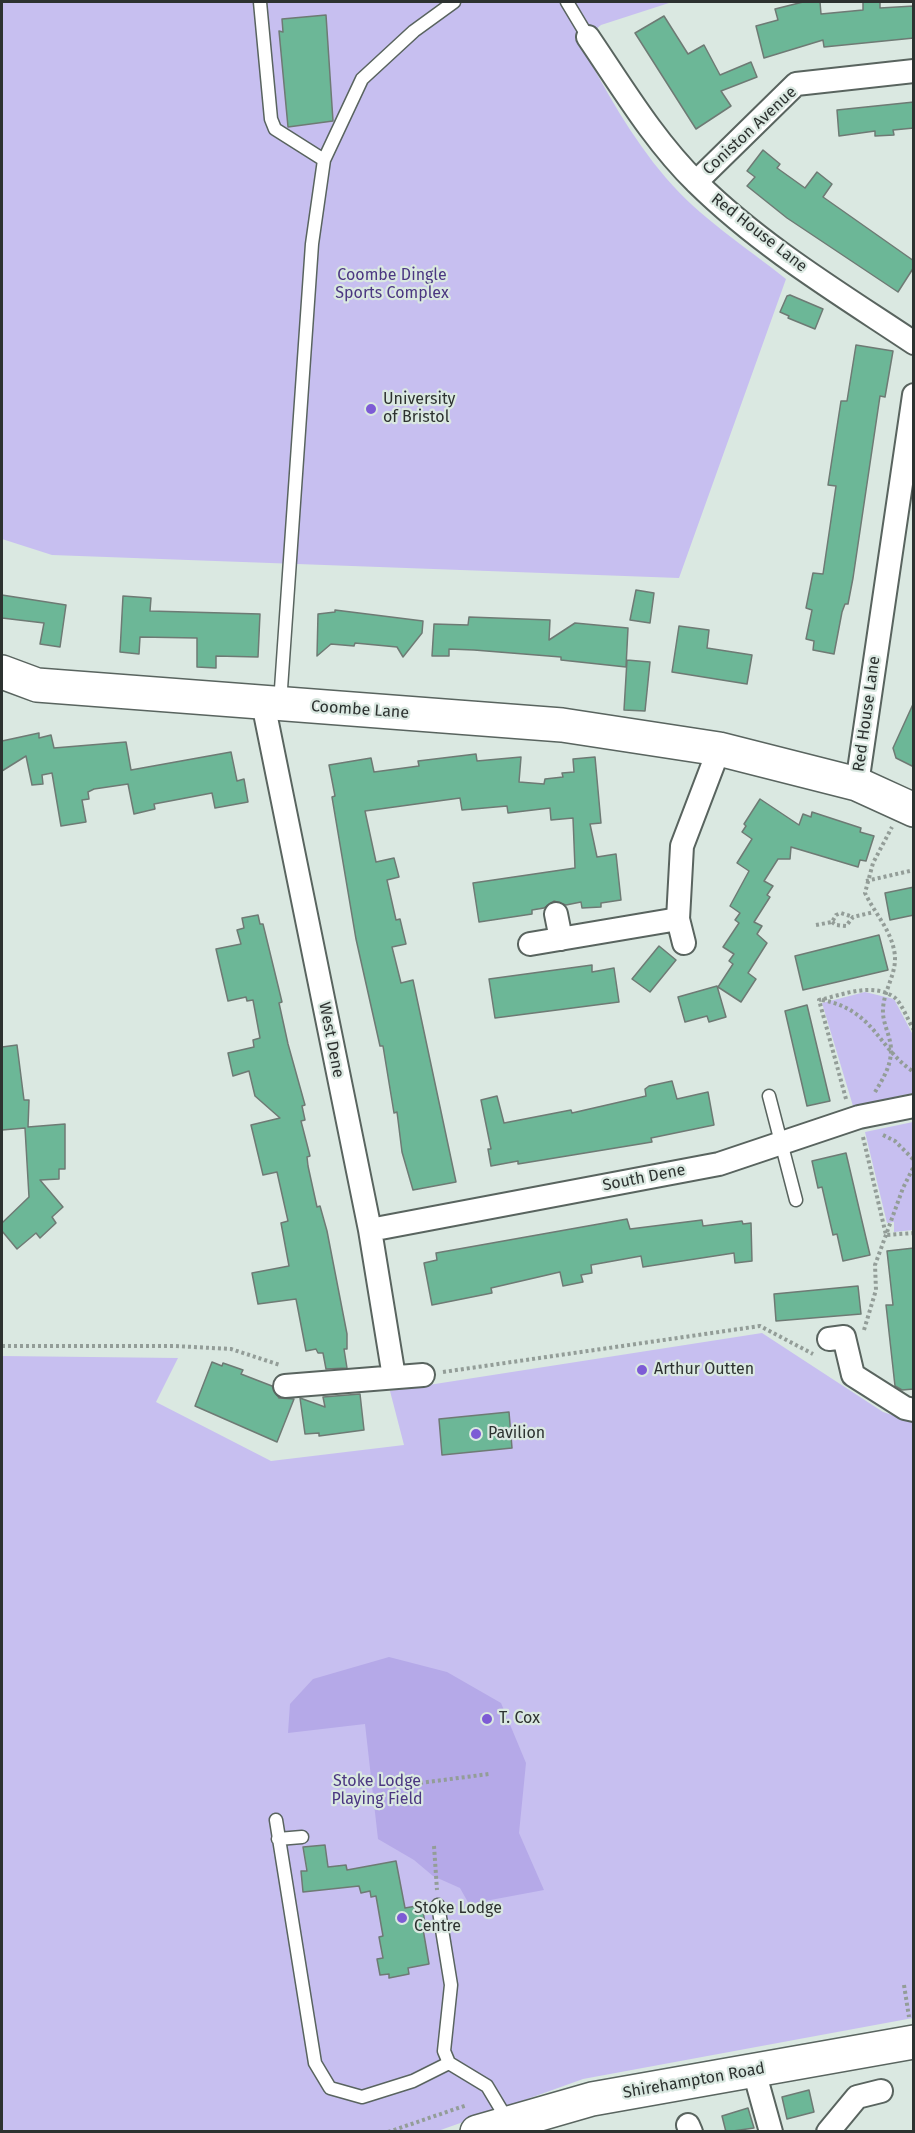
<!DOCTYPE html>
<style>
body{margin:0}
#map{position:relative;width:915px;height:2133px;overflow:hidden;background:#dae8e1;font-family:"Fira Sans",sans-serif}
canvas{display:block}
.frame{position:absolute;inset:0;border:3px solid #2d3230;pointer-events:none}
</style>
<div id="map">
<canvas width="915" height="2133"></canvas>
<div class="frame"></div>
</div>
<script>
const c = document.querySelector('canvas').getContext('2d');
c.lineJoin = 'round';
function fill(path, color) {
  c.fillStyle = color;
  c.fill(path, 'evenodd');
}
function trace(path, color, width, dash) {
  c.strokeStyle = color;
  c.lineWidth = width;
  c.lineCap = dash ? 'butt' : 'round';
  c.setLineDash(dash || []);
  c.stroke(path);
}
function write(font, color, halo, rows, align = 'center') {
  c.font = font + ' "Fira Sans",sans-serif';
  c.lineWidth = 4.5;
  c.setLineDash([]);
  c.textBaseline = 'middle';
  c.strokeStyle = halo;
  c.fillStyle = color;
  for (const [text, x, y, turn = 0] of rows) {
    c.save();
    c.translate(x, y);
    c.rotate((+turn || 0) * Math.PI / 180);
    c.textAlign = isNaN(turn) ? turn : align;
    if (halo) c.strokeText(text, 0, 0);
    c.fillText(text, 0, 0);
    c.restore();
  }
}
const green = new Path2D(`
 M2,2H672L601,25L580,43C606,91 631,137 666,178C700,218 746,247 786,279L679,578L52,555L2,539Z
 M865,992L894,999L913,1035V1093L853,1106L822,1003Z
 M913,1122V1230L894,1232V1222L887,1223L865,1132Z
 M762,1333L883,1412L913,1422V2018L583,2079L438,2131L2,2132V1356L178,1358L156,1402L271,1461L404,1445L390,1391Z`);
const forest = new Path2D(`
 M389,1657L447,1672L501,1703L526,1763L519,1833L544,1890L469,1904L460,1888L433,1876L414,1860L378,1839L365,1724L288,1733L290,1704L313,1679Z`);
const building = new Path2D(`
 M803,2H820L821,14L863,10V2H880V8L914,6V38L824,47L823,40L764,58L756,26L778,20L775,9Z
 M326,15L333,121L288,127L279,31L283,32L282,19Z
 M664,16L688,54L704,45L720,75L751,62L757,77L721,91L731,106L696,129L635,33Z
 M914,102V128L893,130L894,135L875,136V131L839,136L837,110Z
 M763,150L780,164L777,168L805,188L817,172L832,184L823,197L914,261V267L898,292L787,218L747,186L755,177L747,171Z
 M790,295L823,309L815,329L788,318L789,316L780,312L787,296Z
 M856,345L893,351L885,397L880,396L853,578L848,604H845L842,612L834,654L813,650L814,641L806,639L812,610L806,608L813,573L823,574L836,486L828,485L841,401H847Z
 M636,590L654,593L650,623L630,620Z
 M2,595L66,605L60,647L40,644L44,623L2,618Z
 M123,596L151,598L150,611L260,614L258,657L216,656V668L197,667V638L140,637L139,654L120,652Z
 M335,610L423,621L422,633L403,657L397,647L355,643L354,646L331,644L317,656L318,614L335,612Z
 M469,617L550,620L549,640L575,623L628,628L626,667L561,660V657L474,650L449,649V656H432L434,624L468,625Z
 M679,626L709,630L707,648L752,655L747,684L672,672Z
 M627,660L650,662L645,711L624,710Z
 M914,702V767L896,758L893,748Z
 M39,733V738L51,735L54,748L126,742L131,770L231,752L237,781L244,779L248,802L215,808L212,793L154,804L155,809L134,814L128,784L94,789L88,792L89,799L82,800L86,822L61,826L52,773L42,775L43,784L32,785L26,756L2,771V741Z
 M476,754L477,761L521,757L519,782L544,784L545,779L563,777L562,773L574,772L573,759L595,757L601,823L590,824L597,857L616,854L621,900L601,903V907L582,908L581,902L566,905L554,901L544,908L532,910V914L479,922L473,883L575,868L573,818L551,820L550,808L508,813L507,806L462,810L460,798L365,811L376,862L394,858L399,877L387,880L396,920L400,919L406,944L392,947L401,983L413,980L456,1182L413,1190L402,1152L397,1112L394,1113L383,1046H380L356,939L332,797L335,796L329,765L371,758L374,772L419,766L418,761Z
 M760,799L799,825L803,814L811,817L812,812L861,828L860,832L874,836L866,861L860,860L858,867L791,847L790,859H778L764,881L773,886L767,895L770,897L754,922L762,926L757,934L767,943L748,973L756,979L741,1002L718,987L733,964L729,961L734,954L723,947L739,923L735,920L740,913L730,906L749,871L737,863L752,839L742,832L746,826L744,824Z
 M914,887V915L890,920L885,893Z
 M258,915L260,924H263L282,1002L279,1003L288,1044L305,1105L302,1106L305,1120L301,1121L310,1156L307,1157L308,1166L317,1207L320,1206L327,1231L347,1334V1349H344L347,1368L326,1369L323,1353H318L316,1349L306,1351L296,1299L258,1304L252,1273L289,1266L281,1223L288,1221L277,1172L263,1175L251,1125L280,1118L255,1096L249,1071L233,1076L228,1053L254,1047L253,1040L260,1038L253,1000L247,1001L246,997L228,1001L216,949L241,944L237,930L244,928L242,918Z
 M879,935L888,970L803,990L795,956Z
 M659,946L676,960L650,992L632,979Z
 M592,965V972L614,968L619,1002L495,1018L489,979Z
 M717,986L726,1017L709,1022L707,1016L685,1022L678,997Z
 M807,1005L830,1101L807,1106L785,1011Z
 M17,1045L24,1100H29L28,1127L65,1124V1169H59V1179L40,1180L63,1207L52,1217L56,1223L40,1238L36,1233L17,1249L2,1231V1223L29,1197L25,1128L2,1130V1047Z
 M672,1081L677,1099L708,1092L714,1125L651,1138L652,1142L518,1164V1161L491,1166L488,1149H491L481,1100L497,1096L504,1123L571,1110L572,1113L646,1096L645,1089L649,1086Z
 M846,1153L870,1255L843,1261L837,1234L833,1235L822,1187L818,1188L812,1161Z
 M627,1219L630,1229L702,1220L703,1226L742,1221L743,1224L751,1223L752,1261L735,1263L734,1253L643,1267L641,1256L591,1265L592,1273L581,1275L583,1282L563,1286L560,1272L491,1288L492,1293L432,1305L424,1263L437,1260L436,1253Z
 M914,1248V1389L902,1390L895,1386L886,1305H893L887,1251Z
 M858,1286L861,1314L776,1321L774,1294Z
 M212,1362L222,1366L223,1363L243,1370L241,1374L272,1386L279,1398L294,1399L277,1442L195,1406Z
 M360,1394L364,1430L319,1436V1433L305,1434L300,1398L325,1407L323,1397Z
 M509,1412L512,1448L442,1455L439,1419Z
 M325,1845L328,1867L346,1865L347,1870L396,1861L405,1908L422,1905L425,1923H422L429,1964L408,1968L409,1974L389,1978V1974L380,1975L377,1959L383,1958L379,1937L383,1936L376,1896L371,1897L370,1891L361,1893L359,1886L303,1892L301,1871H307L303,1847Z
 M809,2090L814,2112L787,2119L782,2097Z
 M748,2108L754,2128L726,2132L722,2116Z`);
const path = new Path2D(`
 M866,881L914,870
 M832,922L836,925L846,926L853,917L874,912
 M816,925L832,922L836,915L841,913L853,917
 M822,1000C875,1010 878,1049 914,1072
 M875,1092C883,1079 891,1066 891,1050C891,1036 882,1023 883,1009C884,988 899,971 894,950C890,929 874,912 865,893L873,863L892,827
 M846,1099L819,1000C842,995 872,982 894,997C902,1003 908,1021 914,1030
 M883,1135L895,1141L914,1160
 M863,1137L886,1235L914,1233
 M864,1330L876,1290L875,1265L903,1188L914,1166
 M2,1346H175L231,1349L280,1365
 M443,1372L760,1326L813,1354
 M420,1783L489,1774
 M434,1846L437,1890
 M904,1985L909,2017
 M388,2132L467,2105`);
const lane = new Path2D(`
 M260,2L271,119L275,129L324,160
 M567,2L588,37
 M280,703L312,244L324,160L362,79L414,31L454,2
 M769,1096L796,1200
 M276,1820L315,2063L330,2088L362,2097L413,2081L449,2063
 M278,1839L302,1837
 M438,1905L451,1985L444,2051L449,2063L487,2086L508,2121`);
const street = new Path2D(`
 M588,37C622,87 654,141 697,183C761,246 839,293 914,343
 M696,182L796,84L914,71
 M263,703L370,1230L394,1377
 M857,784L914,395
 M556,914L561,939
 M684,943L678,919L682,846L719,749
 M530,944L678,919
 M370,1230L719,1164L859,1117L914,1106
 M829,1339L844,1337L853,1375L905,1408L914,1410
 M285,1386L423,1375
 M754,2071L771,2132
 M688,2125L691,2132
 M828,2132L857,2097L881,2091`);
const secondary = new Path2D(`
 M2,672L37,685L562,725L719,749L857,784L914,810
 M477,2132L592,2099L914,2042`);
const markers = [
 [371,409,6,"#7d5bd5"],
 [642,1370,6,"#7d5bd5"],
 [476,1434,6,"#7d5bd5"],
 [487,1719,6,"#7d5bd5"],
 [402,1918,6,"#7d5bd5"]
];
const streetNames = [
 ["Coniston Avenue",750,131,-43],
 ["Red House Lane",759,233,38],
 ["Coombe Lane",360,710,4],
 ["Red House Lane",867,714,-82],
 ["West Dene",331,1040,79],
 ["South Dene",644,1178,-11],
 ["Shirehampton Road",694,2081,-10]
];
const parkNames = [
 ["Coombe Dingle",392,276],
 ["Sports Complex",392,294],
 ["Stoke Lodge",377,1782],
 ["Playing Field",377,1800]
];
const poiNames = [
 ["University",383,400],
 ["of Bristol",383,418],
 ["Arthur Outten",654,1370],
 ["Pavilion",488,1434],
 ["T. Cox",499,1719],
 ["Stoke Lodge",414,1909],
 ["Centre",414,1927]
];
fill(green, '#c7bff0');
fill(forest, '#b5a9e8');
fill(building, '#6cb797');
trace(building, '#6e7a74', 1.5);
trace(lane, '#59645f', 15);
trace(street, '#59645f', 26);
trace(secondary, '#59645f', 36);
trace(path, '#939d98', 4, [3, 3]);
trace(lane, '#fff', 12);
trace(street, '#fff', 22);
trace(secondary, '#fff', 33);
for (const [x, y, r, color] of markers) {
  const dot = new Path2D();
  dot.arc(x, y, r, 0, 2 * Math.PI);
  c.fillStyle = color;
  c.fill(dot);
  trace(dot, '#dae8e1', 2);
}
write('16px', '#2d3230', '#dae8e1', streetNames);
write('16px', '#4b3781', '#dae8e1', parkNames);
write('16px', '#2d3230', '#dae8e1', poiNames, 'left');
</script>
